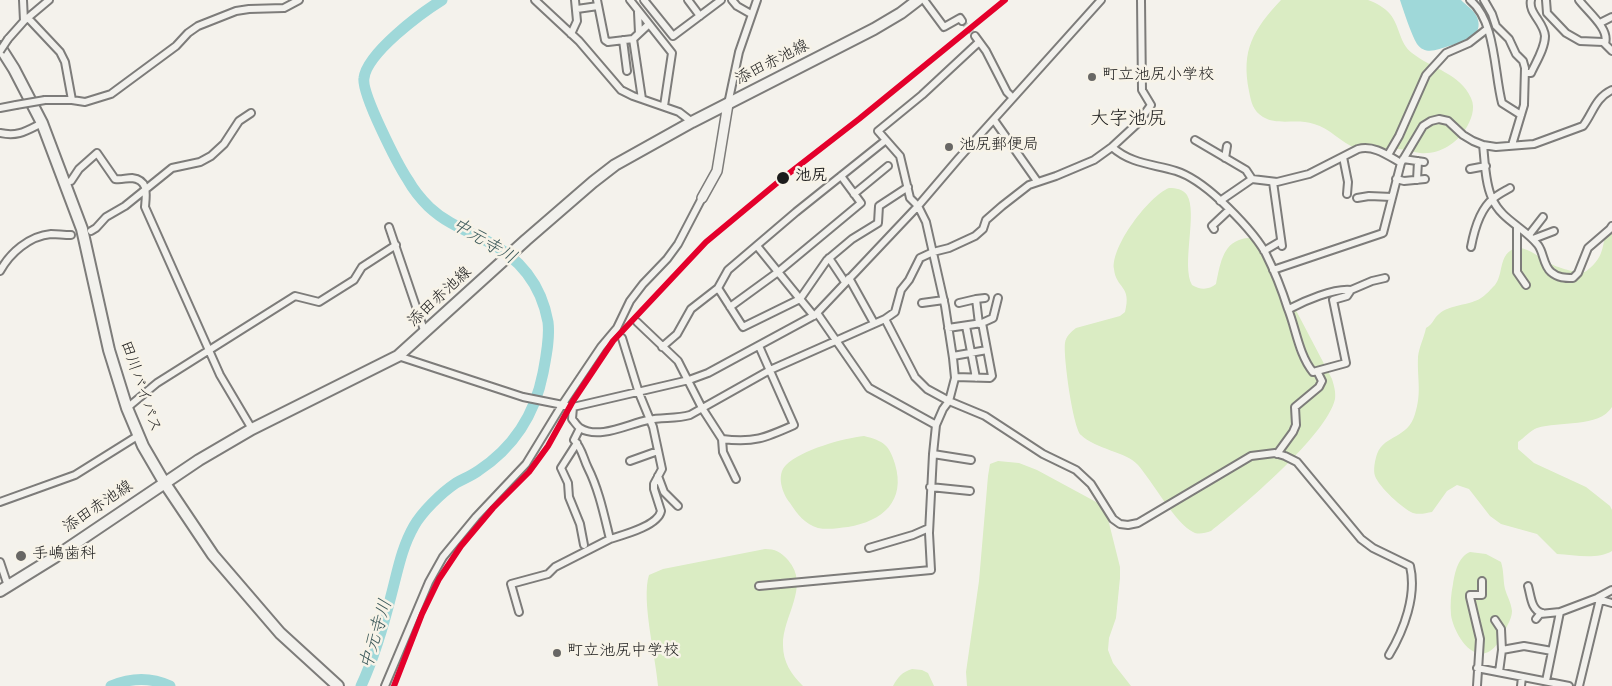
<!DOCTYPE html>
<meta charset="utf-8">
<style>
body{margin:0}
canvas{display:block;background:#f4f2ec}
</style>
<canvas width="1612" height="686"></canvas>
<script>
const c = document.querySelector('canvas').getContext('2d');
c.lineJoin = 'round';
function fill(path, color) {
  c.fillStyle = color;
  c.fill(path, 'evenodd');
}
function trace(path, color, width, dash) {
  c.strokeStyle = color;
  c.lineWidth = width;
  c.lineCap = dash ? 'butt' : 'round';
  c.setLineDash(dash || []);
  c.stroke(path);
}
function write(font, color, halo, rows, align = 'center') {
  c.font = font + ' "Gochi Hand","Klee One",sans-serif';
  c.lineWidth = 5;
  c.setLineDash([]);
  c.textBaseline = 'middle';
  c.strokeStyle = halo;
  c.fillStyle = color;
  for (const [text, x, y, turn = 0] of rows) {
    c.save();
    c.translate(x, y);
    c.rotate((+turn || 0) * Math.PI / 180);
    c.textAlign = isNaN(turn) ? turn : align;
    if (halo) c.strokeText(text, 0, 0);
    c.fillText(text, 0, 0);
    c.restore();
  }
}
const green = new Path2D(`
 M1281,0C1302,0 1324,0 1345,0C1352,0 1361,0 1368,0C1375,2 1385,8 1390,14C1400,26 1399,43 1412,53C1432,69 1460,73 1471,98C1476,108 1471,121 1465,130C1456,144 1438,155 1420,153C1413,152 1405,149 1398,149C1384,150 1370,153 1356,148C1341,143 1330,128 1314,124C1297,118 1278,126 1263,117C1253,111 1251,102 1249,91C1241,50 1253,30 1281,0Z
 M1169,188C1176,188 1183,189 1187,195C1198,213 1181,265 1192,285C1200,290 1209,290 1216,284C1220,266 1222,244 1242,239C1246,238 1250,237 1254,240C1259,243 1263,250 1267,255L1332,379C1334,386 1336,392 1335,399C1327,435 1242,507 1211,531C1205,533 1198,535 1193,532C1176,524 1152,481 1138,465C1127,452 1095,449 1081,435C1073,428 1063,355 1065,343C1066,336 1071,332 1076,328L1120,316L1125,312C1132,285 1116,289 1114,269C1111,246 1149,196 1169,188Z
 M1612,221V407C1599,428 1559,421 1537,428C1531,430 1524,438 1518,442V449L1534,463L1586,487L1610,506L1612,510V551C1597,560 1574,555 1557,554L1537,534L1501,524L1490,516L1469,489L1457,485L1447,491L1432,512C1426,513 1420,515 1413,513C1403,509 1379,487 1375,476C1373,470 1375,460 1377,454C1385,434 1408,439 1415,414C1422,392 1417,379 1418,357C1419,347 1424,338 1426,328C1434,323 1433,319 1439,314C1450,304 1469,306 1481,298C1486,295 1491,289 1495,285C1503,275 1499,259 1510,251C1523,241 1540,259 1551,264C1556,267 1579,274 1584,272C1586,272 1588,269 1590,268C1608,253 1600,238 1612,221Z
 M864,436C884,441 889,445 895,464C906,501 883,521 848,527C838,528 828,530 818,528C805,524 797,514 790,503C782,493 776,475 786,465C801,450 844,438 864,436Z
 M998,461L1019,463L1037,470L1098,503L1107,515L1120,567V578L1116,618L1109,638L1108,650L1113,663L1131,686H967L966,672L979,581L988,476L990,464Z
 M765,549C775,549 781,552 788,560C811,586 782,617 783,645C783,662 791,674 803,686H658C656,658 641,600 649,575L663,569Z
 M1470,552L1486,554L1501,562C1504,571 1503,580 1505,589C1507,596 1511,602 1512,611C1512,618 1507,626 1504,632C1500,639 1497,647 1490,651C1470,663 1453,630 1451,615C1450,604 1451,594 1453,584C1455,572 1458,557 1470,552Z
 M912,669L922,670L928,673L934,686H893C898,677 902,672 912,669Z`);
const water = new Path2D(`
 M1400,0H1461C1467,6 1473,9 1477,17C1485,37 1462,42 1449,46C1438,49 1426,56 1417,44C1411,34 1404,12 1400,0Z`);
const river = new Path2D(`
 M111,686C130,678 151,677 170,686
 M361,686C375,656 384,624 392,592C398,569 402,547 414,526C422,512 441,493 456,483C463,479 471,476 478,471C513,448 535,414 543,373C546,357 550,338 548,322C541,283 519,257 485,240C465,230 446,223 429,207C422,200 413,189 408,180C398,165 361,93 364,78C367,53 421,13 442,0`);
const minorTunnel = new Path2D(`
 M962,21L975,36`);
const minor = new Path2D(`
 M23,0L24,21
 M535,0L579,41L621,90L633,96L679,112L692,122
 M597,0L605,40L608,42L633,39
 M630,0L672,53L664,106
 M644,0L673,36L721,0
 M688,0L700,16
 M732,0L737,6L751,14
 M924,0L944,27L960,18L962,21
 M1470,0C1496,21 1494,73 1502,103L1521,115
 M1484,0L1492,14L1496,26L1509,39L1516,54L1523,61L1525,68L1524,105L1512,145
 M1546,0L1547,13L1566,33L1580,41L1603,42L1612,51
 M1579,0C1587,11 1610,29 1605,43
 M577,9L598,6
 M638,12L639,33
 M28,18L60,52L65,62L72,100
 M1600,23L1612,17
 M571,34L577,21L575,0
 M975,36L986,51L1007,92L1013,98
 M8,39L24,21L49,0
 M623,40L627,71
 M1525,73H1531C1536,62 1545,48 1545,36C1544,22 1528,13 1531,0
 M642,99L633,39L649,24
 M45,100H72L85,102L111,94L176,46L188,33L198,26L236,11L249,9L284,8L299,0
 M728,104L739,52L757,0
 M0,108L16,105
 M994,120L1037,181
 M0,133C18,137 26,131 42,123
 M1195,140L1246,170L1252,179
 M1483,145C1485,162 1485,183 1492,198C1501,220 1524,227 1538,245C1544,253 1543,265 1551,272C1558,278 1565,278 1573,278L1578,273L1588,248L1610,229L1612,226
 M1112,147C1131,164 1153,164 1176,171C1192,176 1208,189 1220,200C1236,215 1254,233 1265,252C1274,270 1282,290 1288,309C1296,329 1299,355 1313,372L1346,363L1333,300L1347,296L1351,290L1372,281L1385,278
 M1388,155L1399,136L1426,75L1446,53L1469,43L1487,29
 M1343,157L1348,182L1347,194
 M1225,158L1227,146
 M1403,159L1424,162
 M1470,169L1486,166
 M1396,179L1404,181L1425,179
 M1417,180L1418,161
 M1273,182L1282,246
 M65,183L71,181L79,169L97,153L115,179C121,180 126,178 132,178C149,180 146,194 145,207L220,375L252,429
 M854,194L888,166
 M1357,198L1369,196L1392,197
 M1220,201L1252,179L1277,182L1309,174L1358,149C1374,145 1387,155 1401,163
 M1517,226V272L1526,285
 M389,227L425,333
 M1214,229L1212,226L1229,210
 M91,231L96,228L106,217L125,206L172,168L200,162L211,156L224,144L239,121L251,113
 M1529,235L1543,217
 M1533,239L1554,231
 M757,246L800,299L827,260L852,239L878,223L879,206L908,187
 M1471,247C1474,231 1480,209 1493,199C1498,194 1505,191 1510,188
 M1264,251L1281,241
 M829,258L845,282
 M1273,270L1383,233L1401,163L1423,126L1431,121L1439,119L1448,121L1463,135L1473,141L1483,145L1496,147L1534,144L1583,126C1593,113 1595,98 1612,90
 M0,271C10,253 29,236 51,234C57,234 64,235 71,235
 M849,278L874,323
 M976,299L985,298
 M922,303L944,300
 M959,303L976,299L979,324
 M730,307L778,272L861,203L841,176
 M1289,309C1304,301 1334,288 1351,290
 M817,313L869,388L936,425
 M814,316L800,299L743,327L718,288L728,270L796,212L886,140
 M885,319L915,377L927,389L949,401L985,416L1043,454L1076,470L1091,484L1113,519L1120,524L1128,525L1138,523L1251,456L1275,453L1285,456L1297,462L1361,539L1373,548L1410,566C1417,595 1404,630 1389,655
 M637,322L678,361L702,408L722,439L723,452L736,479
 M982,323L993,318L998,298
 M966,326L976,378
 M948,328L982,323L992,376L990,378L955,377
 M662,347L677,334L691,309L718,288
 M398,356L523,397L573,407L689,380L708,373L815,315L918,206L959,158L1101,0
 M953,356L987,350
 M573,407L572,419C574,421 577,426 580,428C599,440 628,424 648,420C662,417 676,419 690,415L770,370L885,319L895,312L901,290L909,280L920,258L933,252L949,248L975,236L983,229L986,220L1002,206L1029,185L1056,176L1094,160L1112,147L1138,123L1151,105L1142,90L1141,0
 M127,408L157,383L295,296L319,302L354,280L362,267L396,245
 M722,439C754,443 765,438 794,425L759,346
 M577,443L561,468L568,483L569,497L580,524L584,545
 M933,454L971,460
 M1277,454L1293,432L1296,425L1295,407L1319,387L1322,381L1317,371
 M630,461L658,451
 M658,476L664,492L678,506
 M930,487L970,491
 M0,502L75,475L139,435
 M610,539C623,535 658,526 661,511L654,489V484L662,469L653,427L639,393L622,338
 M869,548L913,535L929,528
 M0,562L8,586
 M759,586L931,570L929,533L933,454L936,425L943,409L949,401L955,378L953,358L945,306L926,222L918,206L910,198L900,156L878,131L922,95L979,42
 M1528,586C1531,596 1531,610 1542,613
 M1598,599L1612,603
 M519,612L511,584L548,574L555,567L610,539C604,515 599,490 588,468C583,458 582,448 574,440L580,428
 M1536,619L1540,614L1560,612
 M1495,620L1501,629L1502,650
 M1477,668L1569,686
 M1499,672L1502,650L1524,646L1552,651
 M1546,681L1560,612L1597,598L1612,590
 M385,686L429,582L443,557L476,517L526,464L562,405L601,347L617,328L630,301L643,284L667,259L678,244L702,198
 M1477,686L1480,639L1470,597V595H1482V581
 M1521,686L1522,677
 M1579,686L1600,599`);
const secondary = new Path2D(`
 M702,198L717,171L728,104`);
const primary = new Path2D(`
 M0,591L55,557L199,460L252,429L398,356L526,240L593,182L615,165L692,122L874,29L901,13L918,0`);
const trunk = new Path2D(`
 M0,47L14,69L42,123L82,229L109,350L127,408L143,446L164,482L213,555L280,633L338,686`);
const minorBridge = new Path2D(`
 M0,51L8,39
 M16,105L45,100`);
const rail1 = new Path2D(`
 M394,686L422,614L439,579L461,546L493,508L529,472L548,446L573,401L613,341L706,242L783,178L859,119L1005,0`);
const markers = [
 [1092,77,5,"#686765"],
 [949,147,5,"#686765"],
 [783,178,7,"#1c1c1c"],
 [21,556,6,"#686765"],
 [557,653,5,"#686765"]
];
const streetNames = [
 ["添田赤池線",773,64,-27],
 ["添田赤池線",441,298,-43],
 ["田川バイパス",139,387,71],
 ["添田赤池線",99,508,-34]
];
const poiNames = [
 ["町立池尻小学校",1102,77],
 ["池尻郵便局",959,147],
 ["手嶋歯科",32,556],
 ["町立池尻中学校",567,653]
];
const stopNames = [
 ["池尻",795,178]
];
const waterNames = [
 ["中元寺川",483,243,31],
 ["中元寺川",378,635,-73]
];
const quarterNames = [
 ["大字池尻",1128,121]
];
fill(green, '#daecc3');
fill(water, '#9fd8d9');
trace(river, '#9fd8d9', 11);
trace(minorTunnel, '#c9c7c2', 6, [6, 3]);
trace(minor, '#7d7c7a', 10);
trace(secondary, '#7d7c7a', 12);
trace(primary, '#7d7c7a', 14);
trace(trunk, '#7d7c7a', 14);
trace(minor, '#f2f1ed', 6);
trace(secondary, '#f2f1ed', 9);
trace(primary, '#f2f1ed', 10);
trace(trunk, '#f2f1ed', 10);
trace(minorBridge, '#7d7c7a', 10, []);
trace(minorBridge, '#f2f1ed', 6);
trace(rail1, '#e4002b', 6);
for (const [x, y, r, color] of markers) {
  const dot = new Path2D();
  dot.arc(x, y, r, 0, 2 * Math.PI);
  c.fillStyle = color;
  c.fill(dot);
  trace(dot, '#f7f3e8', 2);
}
write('16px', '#1c1c1c', '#f7f3e8', streetNames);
write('16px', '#1c1c1c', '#f7f3e8', poiNames, 'left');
write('bold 16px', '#1c1c1c', '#f7f3e8', stopNames, 'left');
write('italic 18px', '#3d5a5b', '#f7f3e8', waterNames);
write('19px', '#1c1c1c', '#f7f3e8', quarterNames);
</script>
